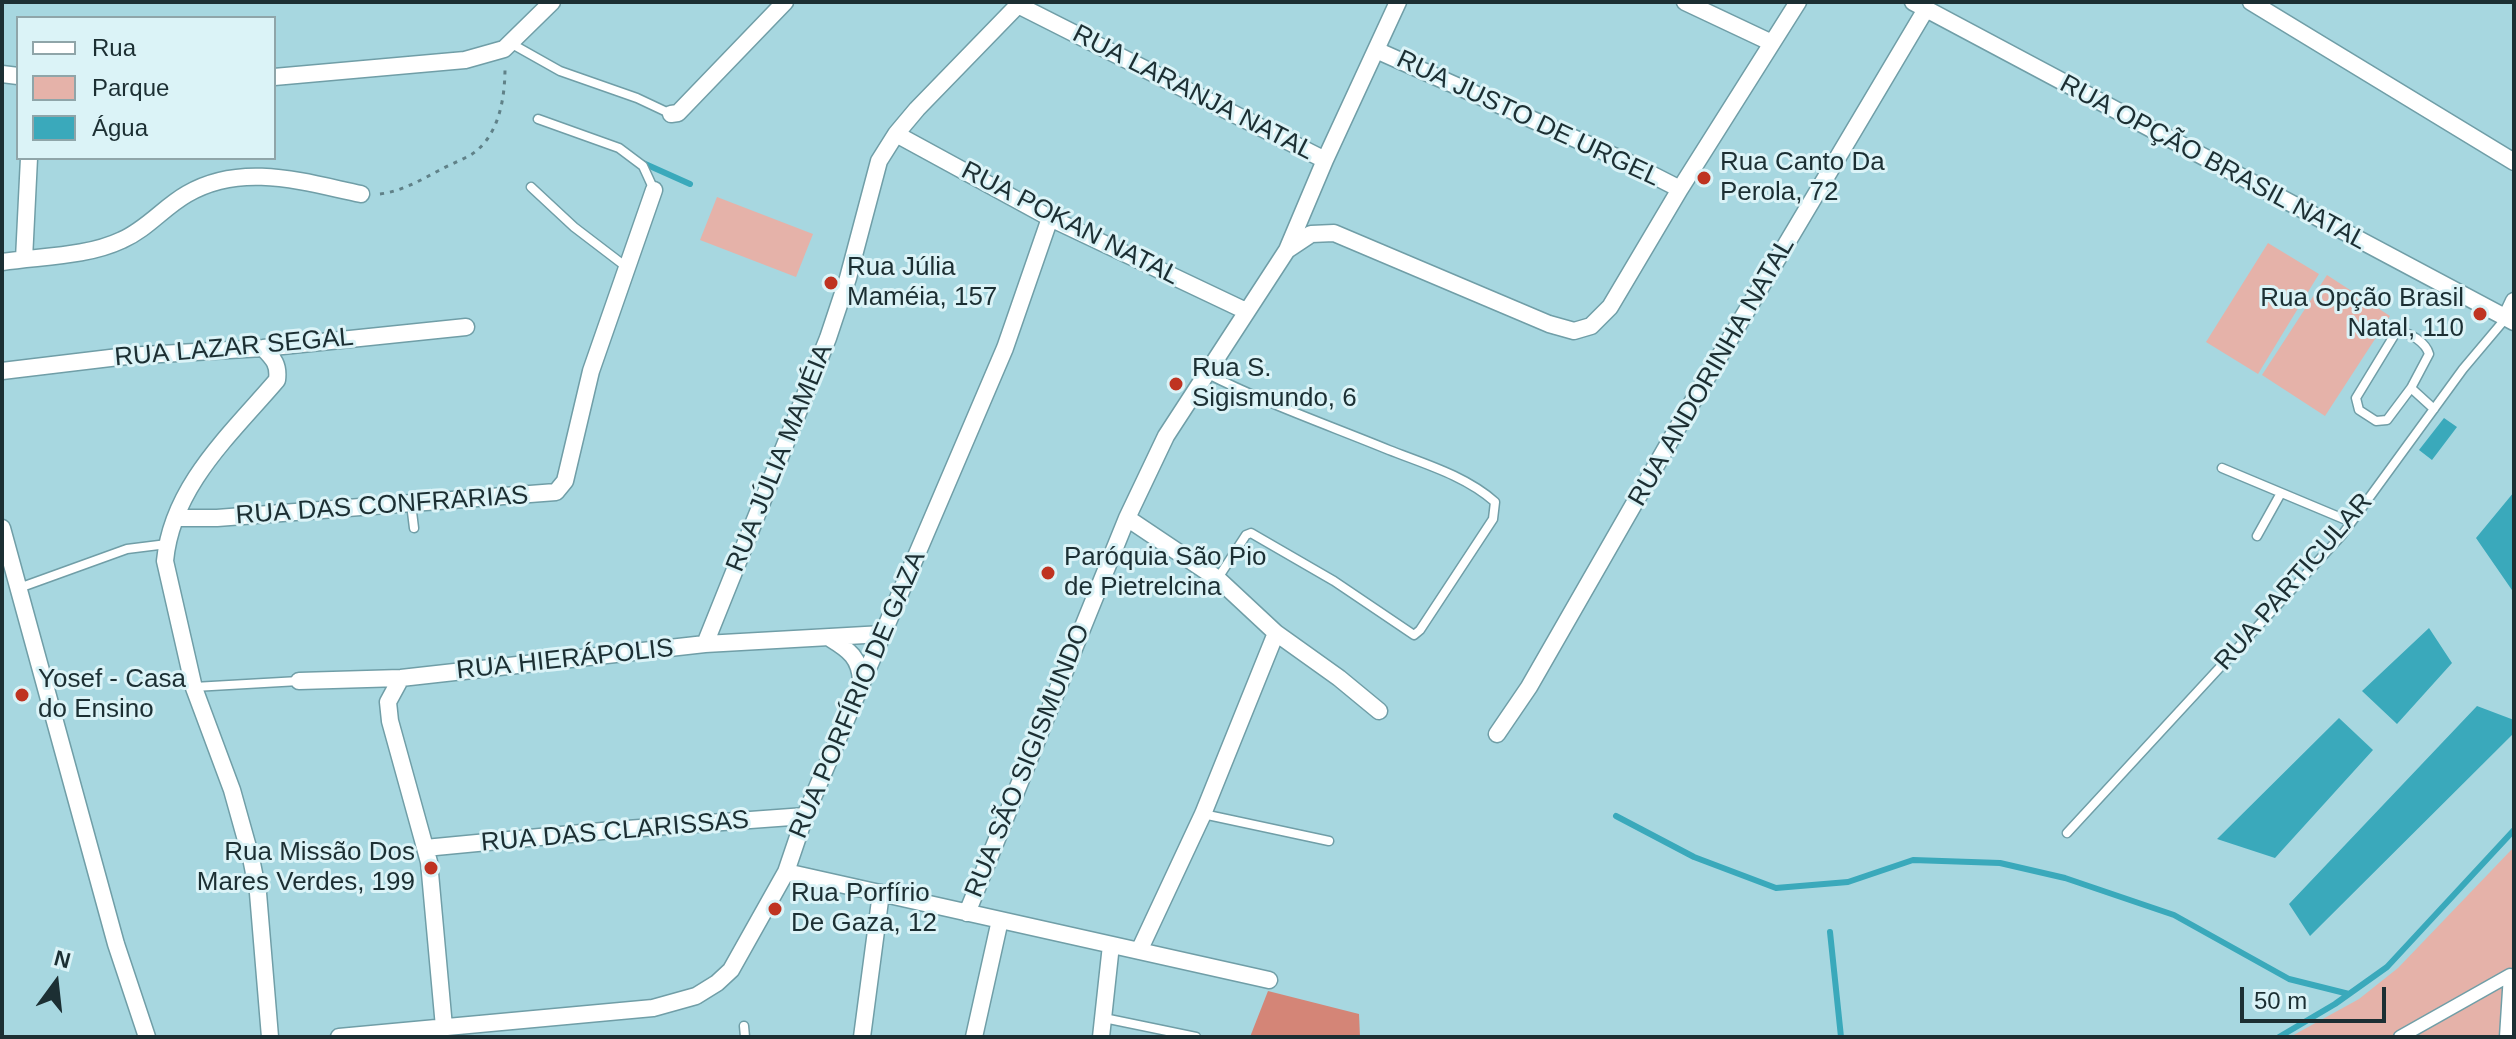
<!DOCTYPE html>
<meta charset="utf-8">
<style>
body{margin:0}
#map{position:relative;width:2516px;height:1039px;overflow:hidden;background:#a7d7e0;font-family:Helvetica,sans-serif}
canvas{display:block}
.frame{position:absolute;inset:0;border:4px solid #1c2f33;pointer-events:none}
.legend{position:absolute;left:16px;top:16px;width:260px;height:144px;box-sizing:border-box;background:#dbf3f7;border:2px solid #8fa5a9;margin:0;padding:10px 14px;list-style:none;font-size:24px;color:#1c2f33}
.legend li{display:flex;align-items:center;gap:16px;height:40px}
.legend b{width:40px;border:2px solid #8fa5a9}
.north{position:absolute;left:16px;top:943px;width:80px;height:80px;-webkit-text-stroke:6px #dbf3f7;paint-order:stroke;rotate:15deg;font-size:22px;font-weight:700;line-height:32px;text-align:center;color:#1c2f33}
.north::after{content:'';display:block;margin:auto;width:28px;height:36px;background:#1c2f33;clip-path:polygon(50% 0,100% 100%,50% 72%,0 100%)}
.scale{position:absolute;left:2240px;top:987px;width:146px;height:36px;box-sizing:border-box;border:4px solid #1c2f33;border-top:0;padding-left:10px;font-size:24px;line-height:28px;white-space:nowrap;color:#1c2f33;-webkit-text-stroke:6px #dbf3f7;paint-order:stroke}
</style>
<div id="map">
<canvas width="2516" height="1039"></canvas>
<div class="frame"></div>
<ul class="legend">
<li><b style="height:10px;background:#fff"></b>Rua</li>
<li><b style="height:22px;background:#e5b2a9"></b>Parque</li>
<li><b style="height:22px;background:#3aa9bb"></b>Água</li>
</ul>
<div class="north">N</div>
<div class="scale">50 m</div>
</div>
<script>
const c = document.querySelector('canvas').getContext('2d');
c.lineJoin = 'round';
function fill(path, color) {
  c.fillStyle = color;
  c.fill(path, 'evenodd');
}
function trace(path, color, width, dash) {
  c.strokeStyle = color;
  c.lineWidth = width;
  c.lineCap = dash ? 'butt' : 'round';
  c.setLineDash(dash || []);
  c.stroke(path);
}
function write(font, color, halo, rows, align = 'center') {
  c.font = font + ' Helvetica,sans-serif';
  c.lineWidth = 6;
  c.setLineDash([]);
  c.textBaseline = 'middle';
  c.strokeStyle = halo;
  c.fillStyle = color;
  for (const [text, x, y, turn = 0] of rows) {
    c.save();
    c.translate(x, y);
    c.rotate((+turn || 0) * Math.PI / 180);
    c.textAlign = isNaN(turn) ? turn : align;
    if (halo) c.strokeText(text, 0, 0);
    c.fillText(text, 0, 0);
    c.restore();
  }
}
const green = new Path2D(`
 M717,197L813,234L796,277L700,240Z
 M2268,243L2319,274L2258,374L2206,342Z
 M2327,275L2390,316L2325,416L2262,375Z
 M2514,847V1037H2290L2359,999L2398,968Z`);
const forest = new Path2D(`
 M1268,991L1359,1014L1360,1037H1250Z`);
const water = new Path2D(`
 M2444,418L2457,427L2432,460L2419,450Z
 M2514,492V593L2476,538Z
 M2429,628L2452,663L2397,724L2362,691Z
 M2477,706L2514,720V733L2310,936L2289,904Z
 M2339,718L2373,750L2275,858L2217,839Z`);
const stream = new Path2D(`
 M643,163L690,184
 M1616,816L1694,857L1776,888L1848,882L1913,860L2000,863L2065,878L2174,915L2289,979L2349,994
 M1830,932L1841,1037
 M2279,1037L2335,1004L2387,967L2514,830`);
const path = new Path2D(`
 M380,194C402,191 419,181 438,171C449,165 462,160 472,154C499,136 505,98 505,68`);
const service = new Path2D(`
 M512,44L560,71L637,98L671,114
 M538,119L619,148L643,166L654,190
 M531,187L574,227L629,269
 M2399,332C2410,332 2426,343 2429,354L2411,388L2387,420L2376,421L2359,410L2356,398L2395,334Z
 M1206,373C1265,403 1328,425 1389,450C1425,464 1466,476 1495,502L1493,519L1420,630L1414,635L1334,581L1251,533L1246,535L1218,578
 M2411,388L2434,409
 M2222,468L2351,522
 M411,504L414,528
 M2257,536L2281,493
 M19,588L127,549L167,544
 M194,687L299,681
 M1203,814L1329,841
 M2067,833L2342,535L2463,369L2506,318
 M1104,1018L1196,1037
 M744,1026L745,1037`);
const pedestrian = new Path2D(`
 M2400,1037L2510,975L2506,1037`);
const minor = new Path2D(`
 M1685,2L1772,43
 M1913,2L2514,322
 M2251,2L2514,162
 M1018,5L1325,160
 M1376,50L1625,161L1680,189
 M2,74L18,76
 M274,77L465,60L504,49L552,2
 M671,114L678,113L785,2
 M896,134L1050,218L1246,311
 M1287,250L1325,160L1398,2
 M24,259L29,158
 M2,262C41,256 86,257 122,240C147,229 164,207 187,194C242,162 303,182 361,194
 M2506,318L2514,301
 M263,348C274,359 279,365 277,380C231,434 172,486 165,561L194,688L232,790L251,858L258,893L270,1037
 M2,371L127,356L263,348L466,327
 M176,518H217L556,492L565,481L591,371L654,190
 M1127,518L1218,579L1276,633L1339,678L1379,711
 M2,528L116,944L147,1037
 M831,639C849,650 860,658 861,681
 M705,644L828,338L848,278L879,161L896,134L917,109L1021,2
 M401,678L388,702L390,721L429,862L444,1027
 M299,681L401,678L705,644L883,634
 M1497,734L1529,687L1693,401L1926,9
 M425,848L613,830L805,816
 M786,872L1269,980
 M967,913L1127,518L1166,436L1287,250L1311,234L1334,233L1549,324L1574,331L1591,326L1610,307L1680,189L1798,2
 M1139,951L1203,814L1276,633
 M339,1037L653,1008L696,996L717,983L731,970L786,872L805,816L1005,348L1050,218
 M862,1037L881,893
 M974,1037L1000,920
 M1101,1037L1111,945`);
const markers = [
 [1704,178,8,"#bf3321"],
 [831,283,8,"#bf3321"],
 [2480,314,8,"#bf3321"],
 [1176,384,8,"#bf3321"],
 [1048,573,8,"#bf3321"],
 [22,695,8,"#bf3321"],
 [431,868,8,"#bf3321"],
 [775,909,8,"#bf3321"]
];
const streetNames = [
 ["RUA LARANJA NATAL",1193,93,27],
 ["RUA JUSTO DE URGEL",1528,119,25],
 ["RUA OPÇÃO BRASIL NATAL",2213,163,28],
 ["RUA POKAN NATAL",1070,224,27],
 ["RUA LAZAR SEGAL",234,348,-5],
 ["RUA ANDORINHA NATAL",1712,372,-60],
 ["RUA JÚLIA MAMÉIA",780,458,-68],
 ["RUA DAS CONFRARIAS",382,506,-4],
 ["RUA PARTICULAR",2294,582,-49],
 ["RUA HIERÁPOLIS",565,660,-6],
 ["RUA PORFÍRIO DE GAZA",858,695,-67],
 ["RUA SÃO SIGISMUNDO",1028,761,-68],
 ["RUA DAS CLARISSAS",615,832,-5]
];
const poiNames = [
 ["Rua Canto Da",1720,163],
 ["Perola, 72",1720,193],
 ["Rua Júlia",847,268],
 ["Maméia, 157",847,298],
 ["Rua Opção Brasil",2464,299,"right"],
 ["Natal, 110",2464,329,"right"],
 ["Rua S.",1192,369],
 ["Sigismundo, 6",1192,399],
 ["Paróquia São Pio",1064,558],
 ["de Pietrelcina",1064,588],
 ["Yosef - Casa",38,680],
 ["do Ensino",38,710],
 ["Rua Missão Dos",415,853,"right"],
 ["Mares Verdes, 199",415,883,"right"],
 ["Rua Porfírio",791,894],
 ["De Gaza, 12",791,924]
];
fill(green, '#e5b2a9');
fill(forest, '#d48577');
fill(water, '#3aa9bb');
trace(stream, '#3aa9bb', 6);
trace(service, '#709ea7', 11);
trace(pedestrian, '#709ea7', 15);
trace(minor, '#709ea7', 19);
trace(path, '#608188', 3, [4, 6]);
trace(service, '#fff', 8);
trace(pedestrian, '#fff', 12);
trace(minor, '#fff', 16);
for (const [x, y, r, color] of markers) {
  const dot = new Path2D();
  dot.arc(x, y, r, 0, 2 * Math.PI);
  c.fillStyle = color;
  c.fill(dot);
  trace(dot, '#dbf3f7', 3);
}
write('26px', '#1c2f33', '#dbf3f7', streetNames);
write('26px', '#1c2f33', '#dbf3f7', poiNames, 'left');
</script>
